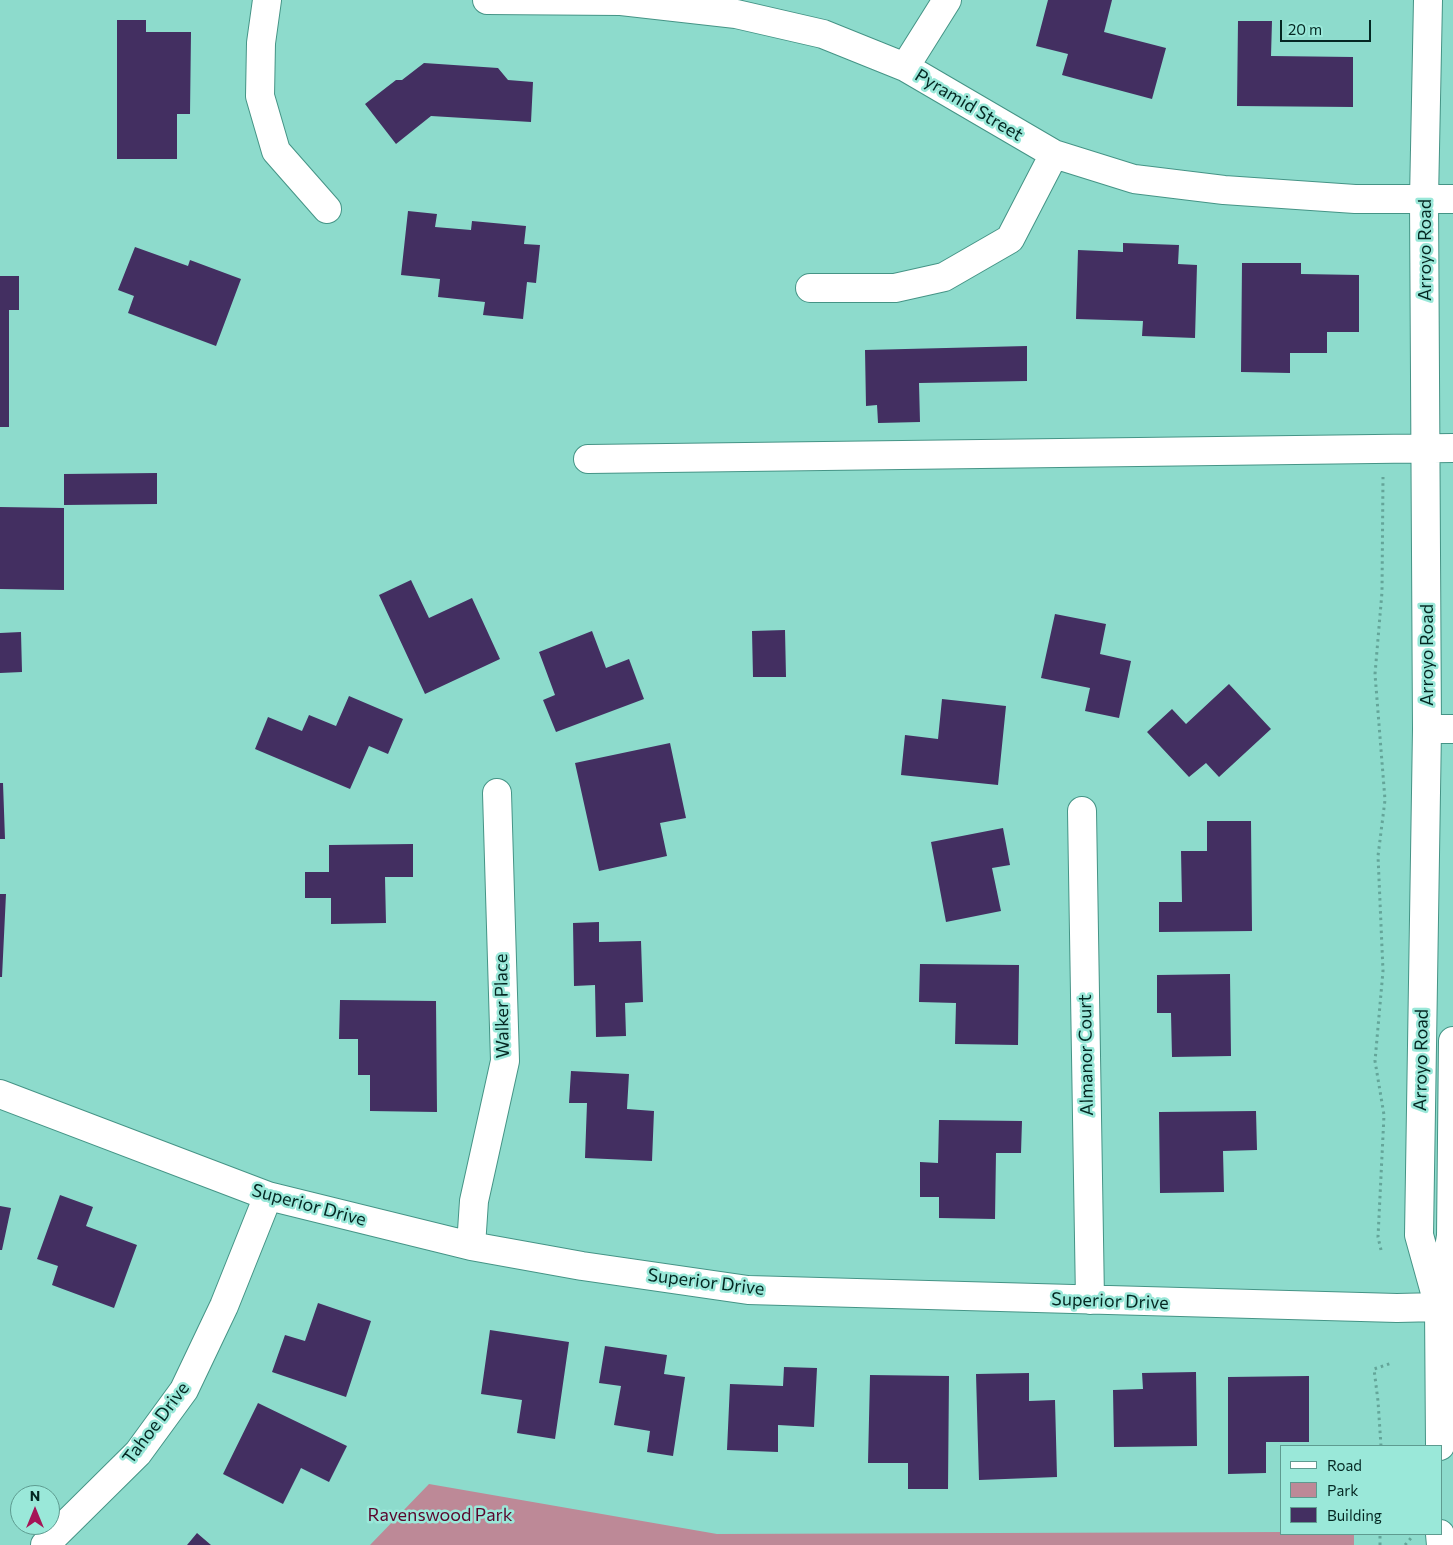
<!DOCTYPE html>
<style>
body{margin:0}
#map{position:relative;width:1453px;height:1545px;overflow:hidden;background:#8ddbcc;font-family:Commissioner,sans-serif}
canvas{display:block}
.legend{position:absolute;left:1280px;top:1445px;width:162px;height:90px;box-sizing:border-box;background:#9ae8d9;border:1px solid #5e9b90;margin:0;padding:6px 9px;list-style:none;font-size:15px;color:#042722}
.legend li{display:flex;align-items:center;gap:10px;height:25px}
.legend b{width:25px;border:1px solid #5e9b90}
.north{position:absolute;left:10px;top:1485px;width:50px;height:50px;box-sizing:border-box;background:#9ae8d9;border:1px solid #5e9b90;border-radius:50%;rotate:0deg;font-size:14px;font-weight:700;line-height:20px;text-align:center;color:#042722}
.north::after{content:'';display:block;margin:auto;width:18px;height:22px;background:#a51557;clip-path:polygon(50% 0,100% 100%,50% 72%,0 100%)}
.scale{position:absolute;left:1280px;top:20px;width:91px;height:22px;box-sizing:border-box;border:2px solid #042722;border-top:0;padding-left:6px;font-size:15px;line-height:18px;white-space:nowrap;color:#042722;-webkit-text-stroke:4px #9ae8d9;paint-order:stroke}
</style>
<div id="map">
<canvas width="1453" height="1545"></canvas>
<ul class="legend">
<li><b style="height:6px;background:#fff"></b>Road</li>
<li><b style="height:14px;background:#bd8997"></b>Park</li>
<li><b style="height:14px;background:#432f61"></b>Building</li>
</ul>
<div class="north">N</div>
<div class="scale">20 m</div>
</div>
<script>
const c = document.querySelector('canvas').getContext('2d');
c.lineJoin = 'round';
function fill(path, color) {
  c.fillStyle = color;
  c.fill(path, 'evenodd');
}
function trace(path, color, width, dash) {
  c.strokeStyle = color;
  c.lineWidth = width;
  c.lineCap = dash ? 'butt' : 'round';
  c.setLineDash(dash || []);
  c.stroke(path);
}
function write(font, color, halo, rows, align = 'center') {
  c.font = font + ' Commissioner,sans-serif';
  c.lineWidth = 5;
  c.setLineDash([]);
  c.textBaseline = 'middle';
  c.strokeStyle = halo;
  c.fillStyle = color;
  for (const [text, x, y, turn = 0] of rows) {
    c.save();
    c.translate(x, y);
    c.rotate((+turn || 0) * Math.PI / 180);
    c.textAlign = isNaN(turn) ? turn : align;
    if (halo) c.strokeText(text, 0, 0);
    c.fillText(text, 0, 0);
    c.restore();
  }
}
const green = new Path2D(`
 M429,1484L717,1534L1282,1532V1534H1354V1545H370Z`);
const building = new Path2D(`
 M1048,0H1112L1104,32L1166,48L1152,99L1062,75L1068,54L1036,46Z
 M117,20H146V32H191L190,114H177V159H117Z
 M1238,21H1272L1271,56L1353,57V107L1237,106Z
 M424,63L498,68L508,80L533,82L531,122L431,116L396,144L365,104L396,80H402Z
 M408,211L437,214L435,227L471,230L472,221L526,226L524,244L540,245L536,283L527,282L523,319L483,315L485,302L438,297L440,279L401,275Z
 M1123,243L1179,245L1178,264L1197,265L1195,338L1142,336L1143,321L1076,319L1078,250L1123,252Z
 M135,247L188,266L190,260L241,279L216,346L128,313L134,296L118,290Z
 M1242,263H1301V274L1359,275V332H1327V353H1290V373L1241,372Z
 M0,276H19V310H9V427H0Z
 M1027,346V381L919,383L920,422L878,423L877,405L866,406L865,350Z
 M157,473V504L64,505V474Z
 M0,507L64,508V590L0,589Z
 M411,580L429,618L472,598L500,659L425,694L379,595Z
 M1055,614L1106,624L1100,654L1131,661L1119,718L1085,711L1090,688L1041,678Z
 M785,630L786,677H753L752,631Z
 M592,631L606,668L629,659L644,699L556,732L543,700L555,695L539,652Z
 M21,632L22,672L0,673V633Z
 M1229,684L1271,729L1219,777L1206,763L1189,777L1147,732L1172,709L1186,724Z
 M349,696L403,719L388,754L369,746L350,789L255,749L268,717L302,731L309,715L336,726Z
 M942,699L1006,706L998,785L901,775L905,735L938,739Z
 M670,743L686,818L660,823L667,856L599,871L575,763Z
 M0,783H3L5,839H0Z
 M1207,821H1251L1252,931L1159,932V902H1182L1181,851H1207Z
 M1003,828L1010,865L992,868L1001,911L946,922L931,842Z
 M413,844V877H385L386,923L331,924V898H305V872H329V845Z
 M0,894H6L2,977H0Z
 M599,922V942L641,941L643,1002L625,1003L626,1036L596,1037L595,985L574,986L573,923Z
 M920,964L1019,965L1018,1045L955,1044L956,1003L919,1002Z
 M1230,974L1231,1056L1172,1057L1171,1013H1157V975Z
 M340,1000L436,1001L437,1112L370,1111V1075H358V1039H339Z
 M571,1071L629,1074L627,1109L654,1111L652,1161L585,1158L587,1103H569Z
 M1256,1111L1257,1150L1223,1151L1224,1192L1160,1193L1159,1112Z
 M939,1120L1022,1121L1021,1153H996L995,1219L939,1218V1197H920V1162L938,1163Z
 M60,1195L93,1207L86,1226L137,1245L114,1308L52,1285L58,1266L37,1259Z
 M0,1206L11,1208L2,1250H0Z
 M318,1303L371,1321L346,1397L272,1372L285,1335L305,1341Z
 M490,1330L569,1342L555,1439L517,1433L522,1400L481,1394Z
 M605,1346L667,1355L664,1374L685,1377L673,1456L647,1452L650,1431L614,1425L621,1386L599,1383Z
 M784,1367L817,1368L814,1427L778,1425V1452L727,1450L730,1384L783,1386Z
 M1196,1372L1197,1446L1114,1447L1113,1390L1143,1389L1142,1373Z
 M1029,1373V1401L1055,1400L1057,1477L979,1480L976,1374Z
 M870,1375L949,1376L948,1489H908V1463H868Z
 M1309,1376V1442H1266V1473L1228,1474V1377Z
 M258,1403L347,1446L329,1482L301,1468L283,1504L223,1474Z
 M197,1533L211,1545H187Z`);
const path = new Path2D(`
 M1381,1250L1378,1237L1384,1115L1375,1061L1383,971L1378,856L1385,800L1375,674L1382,592L1383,477
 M1381,1446L1378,1401L1374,1369L1392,1363
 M1380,1545V1534
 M1405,1545L1411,1538`);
const minor = new Path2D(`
 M267,0L261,43L260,96L276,151L327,209
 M487,0L621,1L736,14L823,34L905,67L1054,154L1134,179L1224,190L1355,199H1453
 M1428,0L1424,199L1427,729L1419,1235L1439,1307
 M905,67L947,0
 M810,288H895L944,277L1010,239L1054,154
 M588,459L1453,448
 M1427,729H1453
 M1082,811L1090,1300
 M0,1094L268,1196L471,1246L582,1266L748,1290L1397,1308L1439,1307
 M471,1246L474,1201L505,1061L497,793
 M1440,1446L1439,1307L1451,1236L1453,1041
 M1440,1534L1441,1545
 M45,1545L138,1453L184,1390L224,1306L268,1196`);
const streetNames = [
 ["Pyramid Street",969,105,31],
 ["Arroyo Road",1425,250,-90],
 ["Arroyo Road",1427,655,-90],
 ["Walker Place",502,1006,-91],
 ["Almanor Court",1086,1055,-91],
 ["Arroyo Road",1421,1060,-89],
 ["Superior Drive",309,1205,15],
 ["Superior Drive",706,1282,7],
 ["Superior Drive",1110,1301,2],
 ["Tahoe Drive",156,1423,-53]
];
const parkNames = [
 ["Ravenswood Park",440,1515]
];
fill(green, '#bd8997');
fill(building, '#432f61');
trace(minor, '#459486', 30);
trace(path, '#64a599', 3, [2.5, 4]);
trace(minor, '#fff', 28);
write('18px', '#042722', '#9ae8d9', streetNames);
write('18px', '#5b072d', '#9ae8d9', parkNames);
</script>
